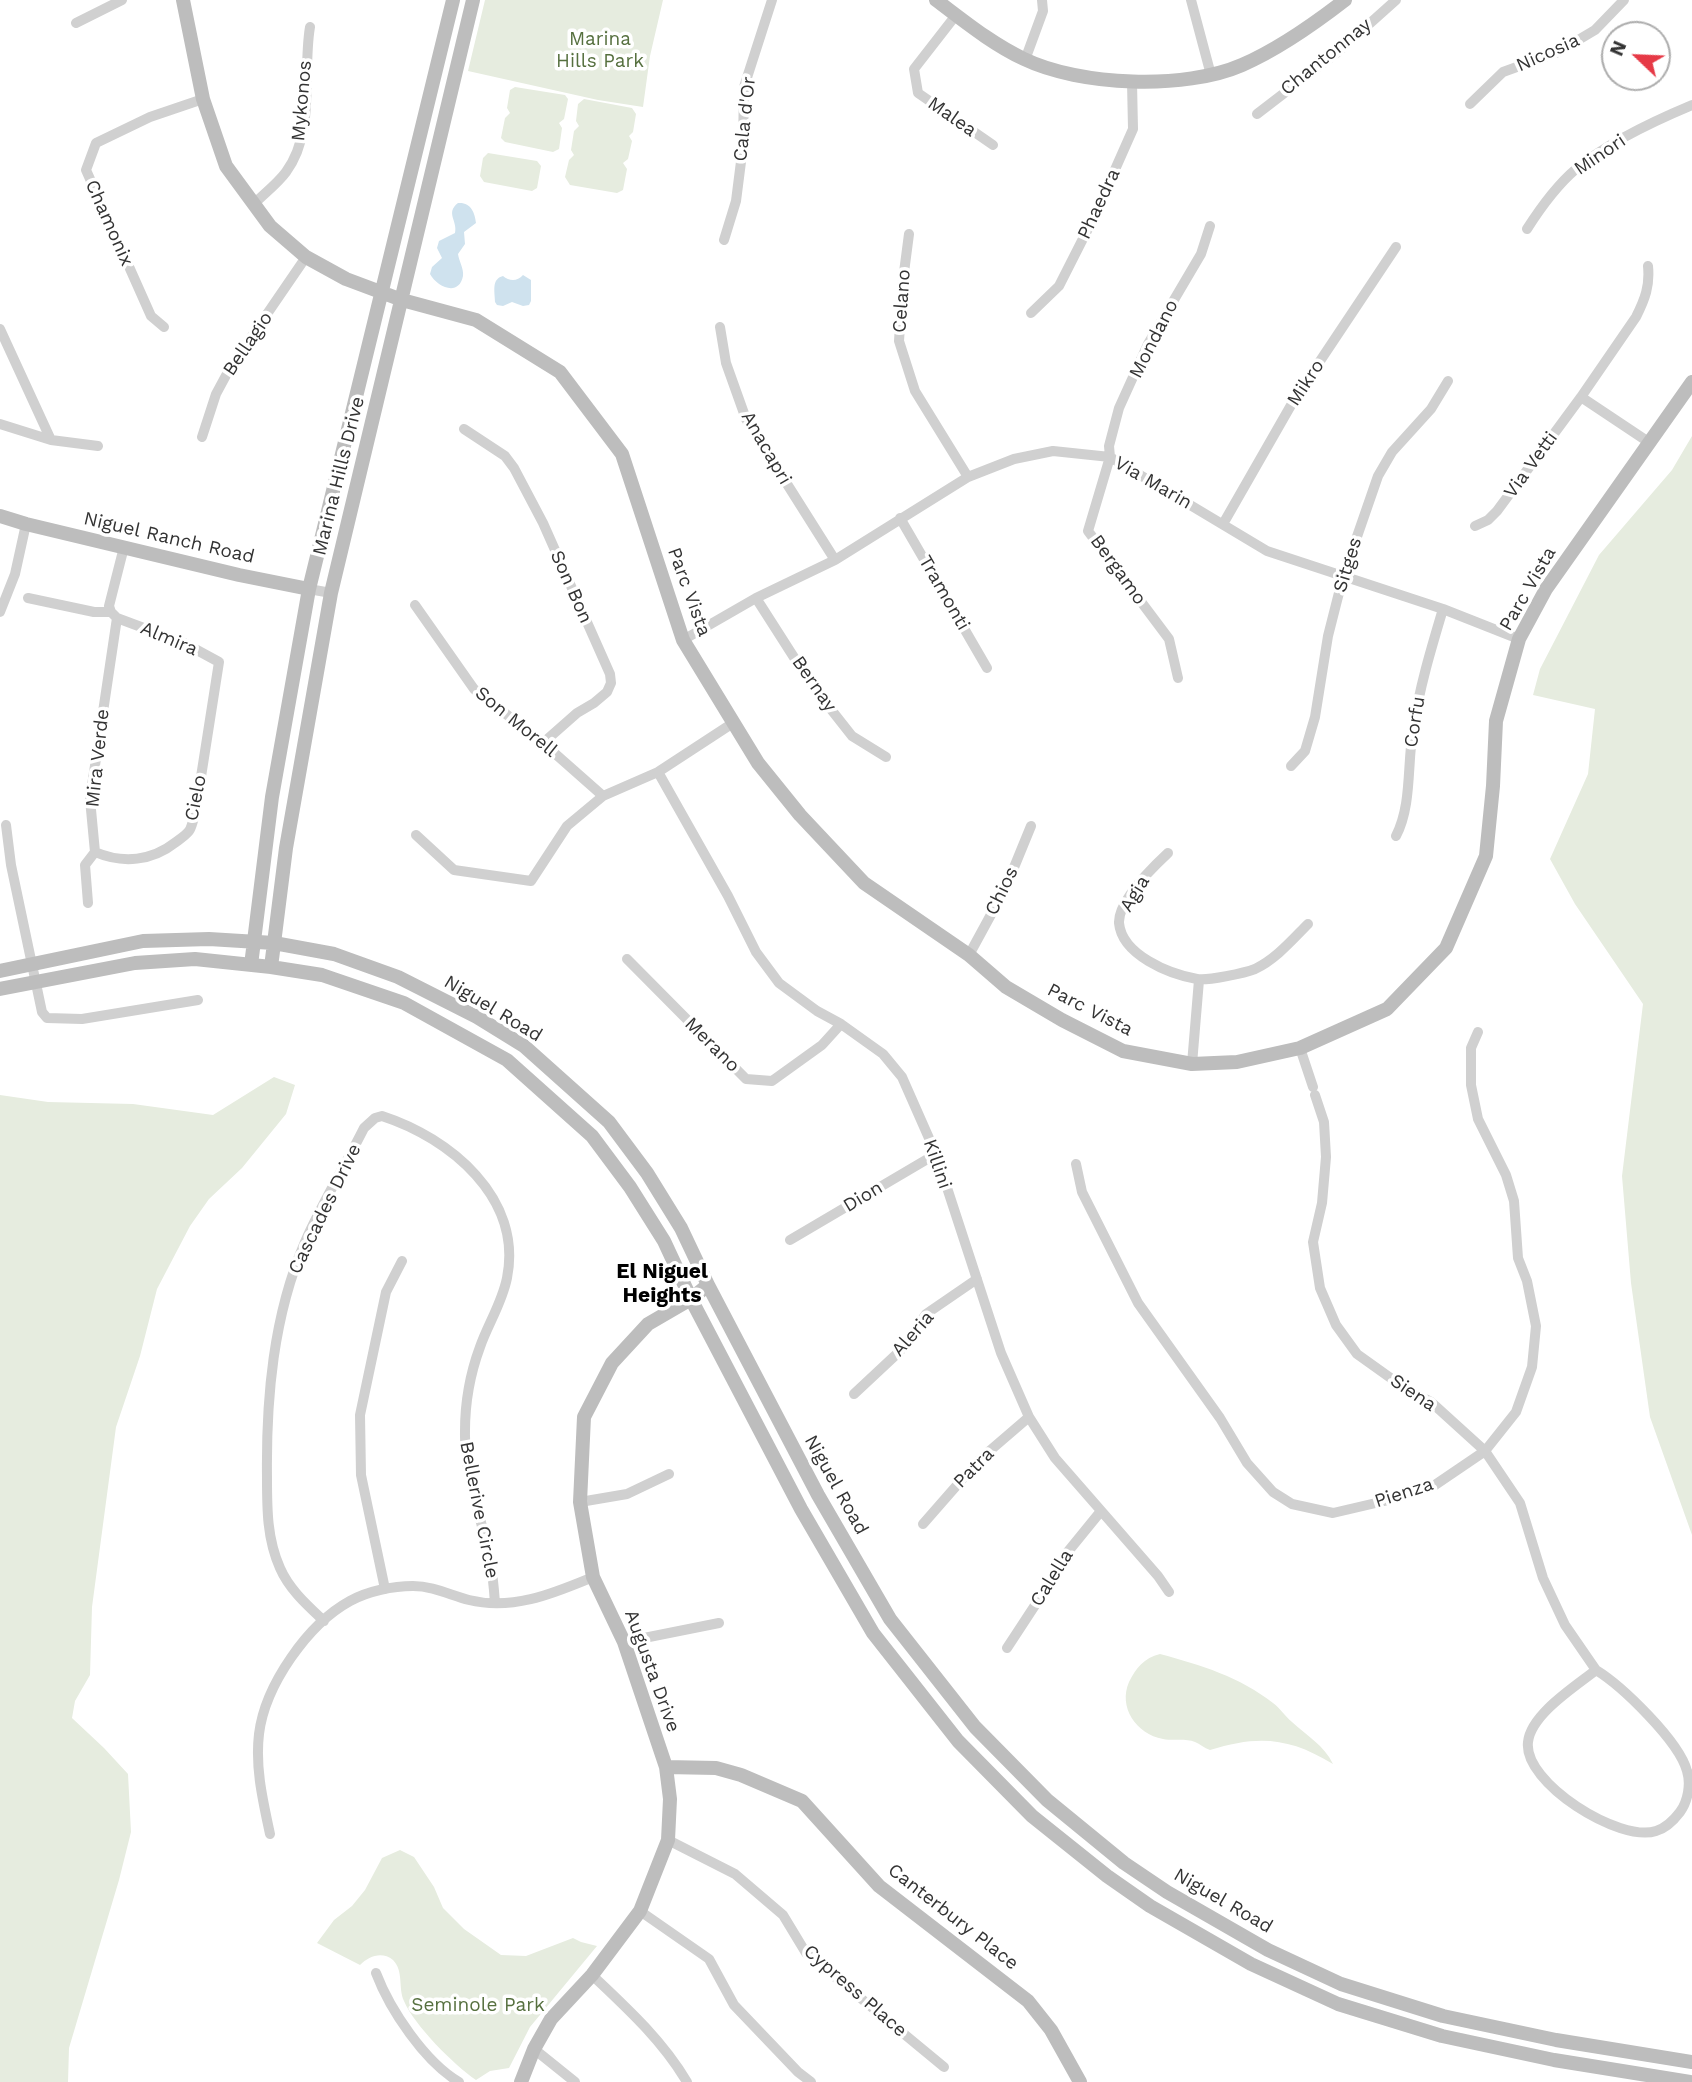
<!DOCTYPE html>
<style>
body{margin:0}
#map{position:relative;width:1692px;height:2082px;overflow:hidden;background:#fff;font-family:"Work Sans",sans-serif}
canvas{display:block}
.north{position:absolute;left:1601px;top:21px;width:70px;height:70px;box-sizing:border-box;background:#fff;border:2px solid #adadad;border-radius:50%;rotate:293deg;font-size:19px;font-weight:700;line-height:28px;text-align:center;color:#333}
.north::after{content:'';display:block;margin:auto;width:24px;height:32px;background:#e63946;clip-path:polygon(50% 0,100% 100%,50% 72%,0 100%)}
</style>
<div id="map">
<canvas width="1692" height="2082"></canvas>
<div class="north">N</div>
</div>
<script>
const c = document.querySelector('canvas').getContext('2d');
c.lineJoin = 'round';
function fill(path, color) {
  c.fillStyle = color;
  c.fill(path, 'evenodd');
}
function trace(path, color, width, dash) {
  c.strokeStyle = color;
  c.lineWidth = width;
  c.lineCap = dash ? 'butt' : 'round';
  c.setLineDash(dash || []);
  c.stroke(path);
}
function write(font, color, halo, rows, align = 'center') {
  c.font = font + ' "Work Sans",sans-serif';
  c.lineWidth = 7;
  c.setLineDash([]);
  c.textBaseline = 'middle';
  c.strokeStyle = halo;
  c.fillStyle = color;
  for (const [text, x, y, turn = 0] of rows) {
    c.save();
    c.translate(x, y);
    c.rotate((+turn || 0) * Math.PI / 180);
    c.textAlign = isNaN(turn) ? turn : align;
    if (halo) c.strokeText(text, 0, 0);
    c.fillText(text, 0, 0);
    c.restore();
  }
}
const green = new Path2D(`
 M485,0H663L650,56L643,107L598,100L468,71Z
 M515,87L565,95L568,99L564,119L559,123L562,128L559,149L553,152L505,142L501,138L505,118L510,113L507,108L510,90Z
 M584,99L632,108L636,114L633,132L629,136L632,141L628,159L623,163L627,169L623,190L617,193L570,185L565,177L569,160L574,155L571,150L574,131L579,126L576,121L578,104Z
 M488,153L537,161L541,166L537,188L532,191L484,182L480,176L483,158Z
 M1692,436V1535L1650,1417L1631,1283L1622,1176L1643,1004L1575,904L1550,859L1588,774L1595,709L1533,695L1540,669L1599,555L1672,470Z
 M274,1077L295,1085L286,1114L242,1168L209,1199L190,1226L157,1289L140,1356L116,1427L92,1607L90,1675L75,1701L72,1718L104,1748L128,1774L131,1832L119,1880L69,2048L68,2082H0V1095L48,1102L133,1104L213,1115Z
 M1160,1654C1201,1665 1240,1677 1273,1703C1280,1708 1285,1716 1292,1722C1307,1736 1324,1745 1333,1764C1289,1737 1258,1735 1210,1750C1204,1748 1200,1744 1195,1742C1186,1738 1173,1741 1163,1739C1136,1734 1118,1707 1129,1682C1136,1668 1144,1658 1160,1654Z
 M400,1850L414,1857L434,1887L443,1908L464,1929L501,1955L526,1956L573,1938L581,1942L597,1946L530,2027L509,2068L490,2071L476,2080C454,2065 414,2025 404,2001C398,1988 404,1971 393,1960C382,1951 369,1956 360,1965L317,1943L334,1920L352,1906L365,1890L382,1858Z`);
const water = new Path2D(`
 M458,203C471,202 475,213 476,223L464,232L465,244L458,254C459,261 464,269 463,276C459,297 437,287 430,274L432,267L442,258L437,248L439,241L455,233C458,221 445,213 458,203Z
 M523,275L531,280V301L529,305L523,306L512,302L503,306L497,305L495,302C495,292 491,279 503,276C509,281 517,282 523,275Z`);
const street = new Path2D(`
 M1191,0L1211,75
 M956,15L914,69L918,93L993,145
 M76,23L122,0
 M1025,60L1043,11L1042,0
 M1470,104L1503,72L1558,52L1595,30L1624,0
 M1257,114L1339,51L1396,0
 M255,203C265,193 278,183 286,172C316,131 302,74 310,27
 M1527,229C1541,207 1556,186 1576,169C1606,144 1656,120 1692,105
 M909,234L903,280L899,341L915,391L968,477
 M724,240L736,201L743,146L744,87L772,0
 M1031,313L1059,286L1094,217L1133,129L1132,82
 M164,327L151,316L86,170L96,143L150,117L203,99
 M720,327L726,363L746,419L835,560
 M0,329L51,440L98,446
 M1581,397L1650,443
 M0,424L51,440
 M464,429L505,456L514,468L543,523L610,674L611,683L607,692L594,703L577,713L543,743
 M202,437L216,394L230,368L306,257
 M900,518L987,668
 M1223,524L1294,400L1396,247
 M1475,526L1488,520L1497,511L1581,397L1636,317C1645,299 1650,286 1648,266
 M309,589L331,593
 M28,598L94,612H111
 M756,598L811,684L852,736L886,757
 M415,605L474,689L543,743L603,796
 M0,612L15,574L26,524
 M683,640L756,598L835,560L968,477L1014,459L1053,451L1110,457L1267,551L1443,609L1519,639
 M1178,678L1169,639L1088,531L1110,457L1109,446L1119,408L1148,344L1201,254L1210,226
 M1291,766L1305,751L1315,717L1328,636L1343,577L1378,476L1392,452L1431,409L1448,381
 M658,772L728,896L756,952L779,983L817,1011L841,1024L883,1054L902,1077L936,1154L1001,1353L1029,1417L1055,1458L1158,1576L1169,1592
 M6,825L11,865L42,1012L47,1018L82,1019L198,1000
 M416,835L454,870L531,881L567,826L603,796L658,772L733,723
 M1396,836C1412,805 1407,765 1413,730C1419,689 1431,649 1443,609
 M95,852C123,864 152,861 176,842C180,839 186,835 189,831C192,827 193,819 195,815L219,662L184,643L117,618
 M1168,853C1153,867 1118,901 1119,923C1122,955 1169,974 1197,979C1207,981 1245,973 1255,969C1276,959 1292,940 1308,924
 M88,903L85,865L95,852L90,799L117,618L111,612L109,606L124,547
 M969,955L1006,887L1031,826
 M627,959L746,1079L772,1081L822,1045L841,1024
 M1300,1048L1313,1087
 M1192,1064L1199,980
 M1315,1095L1324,1122L1326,1157L1322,1203L1313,1242L1320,1288L1336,1325L1357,1354L1406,1389L1431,1402L1485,1451L1520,1503L1543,1578L1565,1625L1596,1670
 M1076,1164L1082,1192L1138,1303L1220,1418L1247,1463L1273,1492L1292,1504L1333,1513L1393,1499L1432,1487L1485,1451L1516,1412L1532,1367L1536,1326L1527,1281L1518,1258L1514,1201L1506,1175L1478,1119L1471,1085V1048L1478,1032
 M790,1240L936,1154
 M854,1394L900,1351L926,1314L977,1279
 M580,1502L627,1494L669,1474
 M923,1524L979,1460L1029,1417
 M385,1589L361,1475L360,1415L386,1292L402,1261
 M324,1621C307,1605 289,1589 280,1568C267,1539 267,1509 267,1478C266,1399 273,1316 305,1242C322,1203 345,1166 364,1128L375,1118L382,1116C450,1138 523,1198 507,1278C502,1303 488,1324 480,1347C470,1374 465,1402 465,1431C464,1476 482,1517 490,1561C493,1575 494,1589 495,1603
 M624,1642L719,1623
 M1007,1648L1047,1587L1066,1554L1101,1511
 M1596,1670C1622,1686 1679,1741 1687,1771C1691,1784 1688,1801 1680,1812C1674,1820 1666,1828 1656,1831C1620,1843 1523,1783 1528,1742C1531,1714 1576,1686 1596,1670Z
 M270,1834C263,1801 255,1768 259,1734C265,1685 308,1624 350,1601C368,1591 393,1586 413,1586C433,1586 450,1595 469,1600C513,1611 554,1593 593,1577
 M668,1840L735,1874L783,1915L806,1953L944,2067
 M640,1911L709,1959L734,2005L798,2072L811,2082
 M376,1973C390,2010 425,2062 459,2082
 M592,1975C627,2008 662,2040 687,2082
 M534,2049L575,2082`);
const secondary = new Path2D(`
 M183,0L203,99L226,166L270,226L306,257L346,279L402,300L476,320L560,372L622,454L683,640L758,763L800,815L864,883L969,955L1006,987L1062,1020L1123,1051L1192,1064L1237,1062L1300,1048L1387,1009L1446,948L1486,856L1493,786L1496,721L1519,639L1546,589L1692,382
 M936,0C964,21 992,44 1024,59C1080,86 1185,90 1242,65C1279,49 1314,24 1345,0
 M0,516L26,524L239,575L309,589
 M251,965L272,797L309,589L453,0
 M271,967L286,848L331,593L473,0
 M0,971L143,941L209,939L274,943L334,954L398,977L477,1017L524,1046L609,1122L647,1173L681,1228L708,1285L818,1495L890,1619L975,1727L1047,1800L1124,1863L1167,1892L1268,1950L1341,1984L1443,2016L1556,2040L1692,2062
 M0,989L135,963L195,959L271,967L322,975L404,1003L507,1060L592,1136L630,1187L664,1241L691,1299L801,1509L873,1633L958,1741L1032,1816L1107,1876L1150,1906L1251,1964L1338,2004L1442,2036L1554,2060L1690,2082
 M666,1767L716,1768L741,1775L802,1801L879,1886L1028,2001L1051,2030L1080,2082
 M521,2082L534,2049L551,2019L592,1975L640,1911L668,1840L670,1799L666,1767L624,1642L593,1577L580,1502L584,1417L612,1363L648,1324L691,1299L708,1285`);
const parkNames = [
 ["Marina",600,39],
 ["Hills Park",600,61],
 ["Seminole Park",478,2005]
];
const streetNames = [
 ["Nicosia",1548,53,-24],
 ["Chantonnay",1326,57,-39],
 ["Mykonos",302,101,-85],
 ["Malea",952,117,35],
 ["Cala d'Or",745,119,-84],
 ["Minori",1600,155,-34],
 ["Phaedra",1099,204,-65],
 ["Chamonix",109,223,66],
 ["Celano",902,301,-86],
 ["Mondano",1154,339,-63],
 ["Bellagio",248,344,-56],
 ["Mikro",1306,383,-57],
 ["Anacapri",766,448,60],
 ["Via Vetti",1531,465,-54],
 ["Marina Hills Drive",339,476,-76],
 ["Via Marin",1153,483,30],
 ["Niguel Ranch Road",169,538,13],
 ["Sitges",1348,565,-73],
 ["Bergamo",1118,570,54],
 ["Son Bon",571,587,66],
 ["Parc Vista",1528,589,-60],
 ["Parc Vista",689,592,70],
 ["Tramonti",944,593,60],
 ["Almira",169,639,23],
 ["Bernay",814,684,55],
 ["Son Morell",516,722,39],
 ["Corfu",1415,722,-81],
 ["Mira Verde",98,758,-84],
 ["Cielo",196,798,-79],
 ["Chios",1002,891,-64],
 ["Agia",1135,894,-59],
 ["Niguel Road",493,1009,31],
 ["Parc Vista",1090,1010,27],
 ["Merano",712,1045,45],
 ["Killini",937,1164,71],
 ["Dion",863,1197,-31],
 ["Cascades Drive",325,1209,-64],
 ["Aleria",913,1334,-49],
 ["Siena",1413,1393,34],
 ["Patra",974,1468,-45],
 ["Niguel Road",836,1485,61],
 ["Pienza",1404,1493,-18],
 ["Bellerive Circle",479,1510,79],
 ["Calella",1052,1578,-58],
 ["Augusta Drive",652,1671,70],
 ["Niguel Road",1223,1901,30],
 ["Canterbury Place",953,1917,38],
 ["Cypress Place",855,1991,41]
];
const neighbourhoodNames = [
 ["El Niguel",662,1272],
 ["Heights",662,1296]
];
fill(green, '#e6ecdf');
fill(water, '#cfe2ee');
trace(street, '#d0d0d0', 10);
trace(secondary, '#bdbdbd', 14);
write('19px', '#56703f', '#fff', parkNames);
write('19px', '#333', '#fff', streetNames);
write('bold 21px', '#000', '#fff', neighbourhoodNames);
</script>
